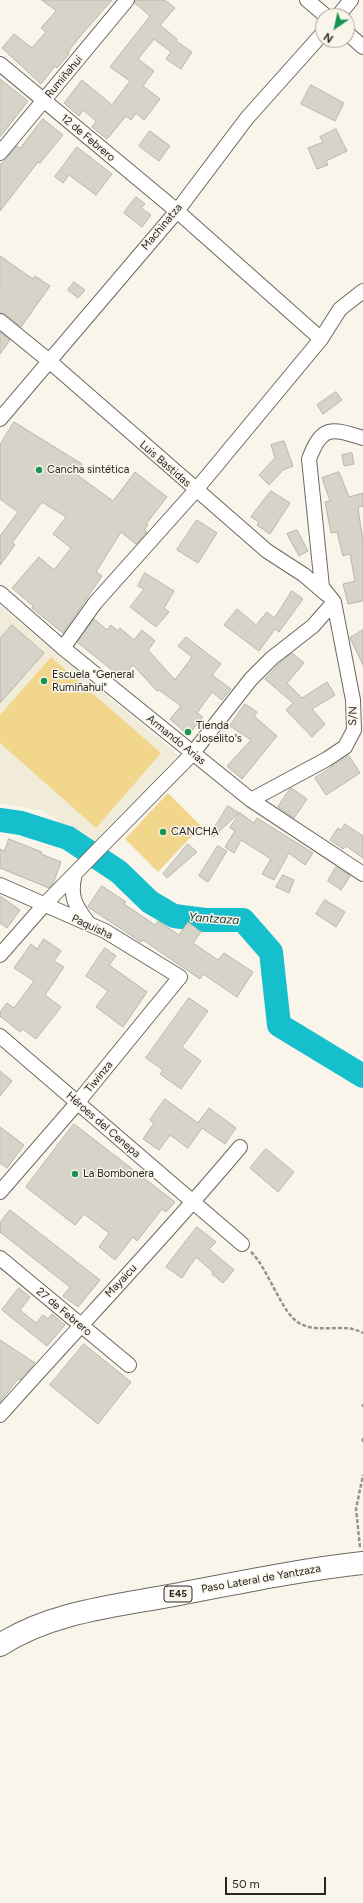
<!DOCTYPE html>
<meta charset="utf-8">
<style>
body{margin:0}
#map{position:relative;width:363px;height:1903px;overflow:hidden;background:#f9f5eb;font-family:Figtree,sans-serif}
canvas{display:block}
.north{position:absolute;left:315px;top:8px;width:40px;height:40px;box-sizing:border-box;background:#f9f5eb;border:1px solid #a5a29b;border-radius:50%;rotate:214deg;font-size:11px;font-weight:700;line-height:16px;text-align:center;color:#272622}
.north::after{content:'';display:block;margin:auto;width:14px;height:18px;background:#1c9451;clip-path:polygon(50% 0,100% 100%,50% 72%,0 100%)}
.scale{position:absolute;left:225px;top:1877px;width:101px;height:18px;box-sizing:border-box;border:2px solid #272622;border-top:0;padding-left:5px;font-size:12px;line-height:14px;white-space:nowrap;color:#272622;-webkit-text-stroke:3px #f9f5eb;paint-order:stroke}
</style>
<div id="map">
<canvas width="363" height="1903"></canvas>
<div class="north">N</div>
<div class="scale">50 m</div>
</div>
<script>
const c = document.querySelector('canvas').getContext('2d');
c.lineJoin = 'round';
function fill(path, color) {
  c.fillStyle = color;
  c.fill(path, 'evenodd');
}
function trace(path, color, width, dash) {
  c.strokeStyle = color;
  c.lineWidth = width;
  c.lineCap = dash ? 'butt' : 'round';
  c.setLineDash(dash || []);
  c.stroke(path);
}
function write(font, color, halo, rows, align = 'center') {
  c.font = font + ' Figtree,sans-serif';
  c.lineWidth = 3;
  c.setLineDash([]);
  c.textBaseline = 'middle';
  c.strokeStyle = halo;
  c.fillStyle = color;
  for (const [text, x, y, turn = 0] of rows) {
    c.save();
    c.translate(x, y);
    c.rotate((+turn || 0) * Math.PI / 180);
    c.textAlign = isNaN(turn) ? turn : align;
    if (halo) c.strokeText(text, 0, 0);
    c.fillText(text, 0, 0);
    c.restore();
  }
}
const built = new Path2D(`
 M0,606L178,755L91,845L44,811L0,803Z`);
const green = new Path2D(`
 M51,657L161,753L96,828L0,743V715Z
 M168,793L201,826L158,872L125,839Z`);
const river = new Path2D(`
 M0,820L21,823L68,838L119,872L150,902L174,916L205,920H243L271,952L279,1025L363,1076`);
const building = new Path2D(`
 M42,0H112L82,34L68,52L69,54L57,68L55,66L41,84L2,48L14,34L32,48L46,32L41,28L56,11Z
 M135,0H165L175,8L160,25L177,39L176,41L192,52L181,69L166,59L171,52L154,39L138,59L154,71L143,86L160,99L144,120L136,113L131,120L126,116L107,139L92,127L96,121L83,110L79,116L64,103L82,80L112,105L130,81L110,67L150,16L135,3Z
 M0,79L28,101L0,137Z
 M311,85L344,103L335,121L301,104Z
 M43,119L63,135L40,163L38,162L0,211V165L17,146L20,148Z
 M336,129L347,151L326,161L328,165L317,169L308,148L323,142L320,137Z
 M150,131L170,146L159,161L139,146Z
 M77,147L112,174L96,195L69,175L63,183L55,177Z
 M136,197L145,204L141,208L151,215L142,227L124,213Z
 M0,256L33,279L35,276L50,286L21,327L5,314L0,313Z
 M74,282L85,290L78,298L68,290Z
 M0,332L10,340L0,354Z
 M336,392L342,400L323,414L317,405Z
 M14,422L82,464L76,474L113,501L135,472L167,497L146,524L148,525L144,530L147,532L136,544L121,532L96,572L102,576L63,633L32,608L33,606L12,588L39,557L54,570L71,548L53,534L66,517L42,502L12,543L15,545L0,565V536L18,512L0,499V445Z
 M284,441L293,466L283,470L269,485L259,475L275,458L271,445Z
 M352,453L354,464L344,466L342,455Z
 M339,472L349,497L363,493V506L358,508L363,541V601L348,604L343,584L355,581L350,554L343,556L337,532L331,533L325,502L330,501L322,478Z
 M271,491L290,503L270,534L257,525L259,522L251,517Z
 M197,520L217,533L198,563L177,550Z
 M297,530L308,551L299,556L287,534Z
 M145,573L174,591L164,608L169,612L156,627L130,607L144,589L138,586Z
 M292,591L303,599L279,632L275,629L259,651L224,625L237,609L256,625L267,612L274,618Z
 M94,619L107,630L111,625L118,631L120,628L134,640L142,630L155,641L148,650L175,680L192,657L178,646L186,637L221,664L212,675L231,689L222,700L212,692L197,713L203,717L188,735L170,719L181,706L159,690L157,691L133,665L122,678L77,642Z
 M12,625L44,653L0,703V639Z
 M363,630V665L350,638Z
 M292,653L304,663L287,683L302,698L327,682L335,695L312,709L325,724L312,737L286,710L293,703L265,679L279,664Z
 M245,704L257,712L254,716L277,736L242,779L227,766L251,740L230,726Z
 M349,756L360,773L326,795L315,778Z
 M291,788L307,799L294,818L278,807Z
 M228,806L239,813L213,837L210,835Z
 M240,813L254,823L257,818L313,853L305,865L289,853L274,880L262,874L271,859L241,840L234,853L225,847L235,831L230,828Z
 M345,824L363,836V858L346,846L343,849L330,840L338,828L341,830Z
 M9,839L42,852L41,854L61,862L53,884L49,888L0,868V849L4,851Z
 M188,844L197,852L167,878L163,874Z
 M218,846L227,851L208,882L199,876Z
 M336,867L350,876L341,890L328,881Z
 M283,875L294,880L289,893L276,887Z
 M102,886L126,902L124,904L155,925L158,921L179,935L188,922L201,932L193,943L218,960L224,953L253,972L237,997L203,974L200,979L143,940L141,942L88,907Z
 M0,896L20,910L7,928L0,923Z
 M325,900L345,912L336,927L316,914Z
 M44,939L61,951L54,961L64,967L45,995L61,1007L36,1039L23,1029L20,1032L0,1016V1012L7,1003L14,1008L34,981L14,968L31,944L37,949Z
 M105,948L116,956L109,965L147,992L123,1027L96,1007L108,991L86,976Z
 M189,998L208,1011L182,1047L201,1061L181,1089L160,1074L163,1070L146,1058Z
 M0,1071L12,1081L0,1096Z
 M165,1099L198,1123L209,1108L236,1128L225,1144L202,1128L188,1148L170,1135L159,1150L143,1139L154,1123L150,1120Z
 M74,1124L175,1202L166,1212L162,1209L137,1241L133,1237L115,1260L99,1247L109,1233L84,1214L75,1225L26,1187Z
 M0,1127L24,1145L7,1168L0,1163Z
 M266,1149L294,1172L278,1192L250,1168Z
 M10,1210L100,1280L78,1307L63,1296L70,1287L0,1232V1223Z
 M197,1227L216,1242L209,1249L234,1270L223,1283L212,1274L213,1272L196,1257L182,1278L166,1267Z
 M19,1288L30,1297L20,1310L36,1323L43,1315L48,1319L52,1314L65,1325L47,1346L2,1310Z
 M0,1340L35,1363L20,1380L18,1379L0,1402Z
 M84,1344L131,1382L98,1424L50,1385Z`);
const path = new Path2D(`
 M251,1252C269,1269 282,1316 301,1324C320,1334 344,1322 363,1333
 M363,1404V1407
 M363,1438V1444
 M360,1547L356,1509L363,1475`);
const street = new Path2D(`
 M307,0L326,16
 M338,16L351,0
 M347,33L363,47
 M0,64L177,211L321,339
 M0,153L127,0
 M0,321L48,360L267,551L304,575L326,594
 M0,419L177,211L247,118L323,33
 M0,593L63,648L251,800L363,874
 M63,648L95,603L195,491L321,339L340,309L363,291
 M251,800L327,759L345,747L354,730L353,700L334,602L322,587L309,459C322,425 331,428 363,438
 M75,874C69,896 75,906 89,924
 M0,885L105,931L180,977L78,1102L0,1192
 M0,955L44,905L192,754L251,679L272,658L313,626L334,602
 M0,1036L242,1244
 M0,1258L129,1365
 M0,1415C80,1325 163,1239 240,1147`);
const highway = new Path2D(`
 M0,1645C51,1612 115,1606 174,1595C237,1583 299,1570 363,1563`);
const markers = [
 [39,470,4,"#1c9451"],
 [44,681,4,"#1c9451"],
 [188,732,4,"#1c9451"],
 [163,832,4,"#1c9451"],
 [75,1174,4,"#1c9451"]
];
const shields = [
 [178,1594,28]
];
const shieldNames = [
 ["E45",178,1594]
];
const streetNames = [
 ["Rumiñahui",64,77,-50],
 ["12 de Febrero",88,138,40],
 ["Machinatza",162,227,-50],
 ["Luis Bastidas",165,464,41],
 ["S/N",353,716,-89],
 ["Armando Arias",176,740,39],
 ["Paquisha",92,927,25],
 ["Tiwinza",99,1077,-51],
 ["Héroes del Cenepa",103,1125,41],
 ["Mayaicu",121,1281,-47],
 ["27 de Febrero",64,1312,40],
 ["Paso Lateral de Yantzaza",261,1579,-10]
];
const poiNames = [
 ["Cancha sintética",47,470],
 ["Escuela \"General",52,675],
 ["Rumiñahui\"",52,688],
 ["Tienda",196,726],
 ["Joselito's",196,739],
 ["CANCHA",171,832],
 ["La Bombonera",83,1174]
];
const waterNames = [
 ["Yantzaza",214,919,4]
];
fill(built, '#f1ebda');
fill(green, '#f1d68b');
trace(river, '#15bfcb', 24);
fill(building, '#d6d3c9');
trace(building, '#b9b6ac', 1);
trace(street, '#6c6961', 16);
trace(highway, '#6c6961', 24);
trace(path, '#96948c', 2.5, [4, 2]);
trace(street, '#fff', 14);
trace(highway, '#fff', 22);
for (const [x, y, r, color] of markers) {
  const dot = new Path2D();
  dot.arc(x, y, r, 0, 2 * Math.PI);
  c.fillStyle = color;
  c.fill(dot);
  trace(dot, '#f9f5eb', 1.5);
}
for (const [x, y, w] of shields) {
  const box = new Path2D();
  box.roundRect(x - w / 2, y - 8, w, 16, 3);
  c.fillStyle = '#f9f5eb';
  c.fill(box);
  trace(box, '#272622', 1);
}
write('bold 10px', '#272622', null, shieldNames);
write('11px', '#272622', '#f9f5eb', streetNames);
write('11px', '#272622', '#f9f5eb', poiNames, 'left');
write('italic 12px', '#233b3d', '#f9f5eb', waterNames);
</script>
